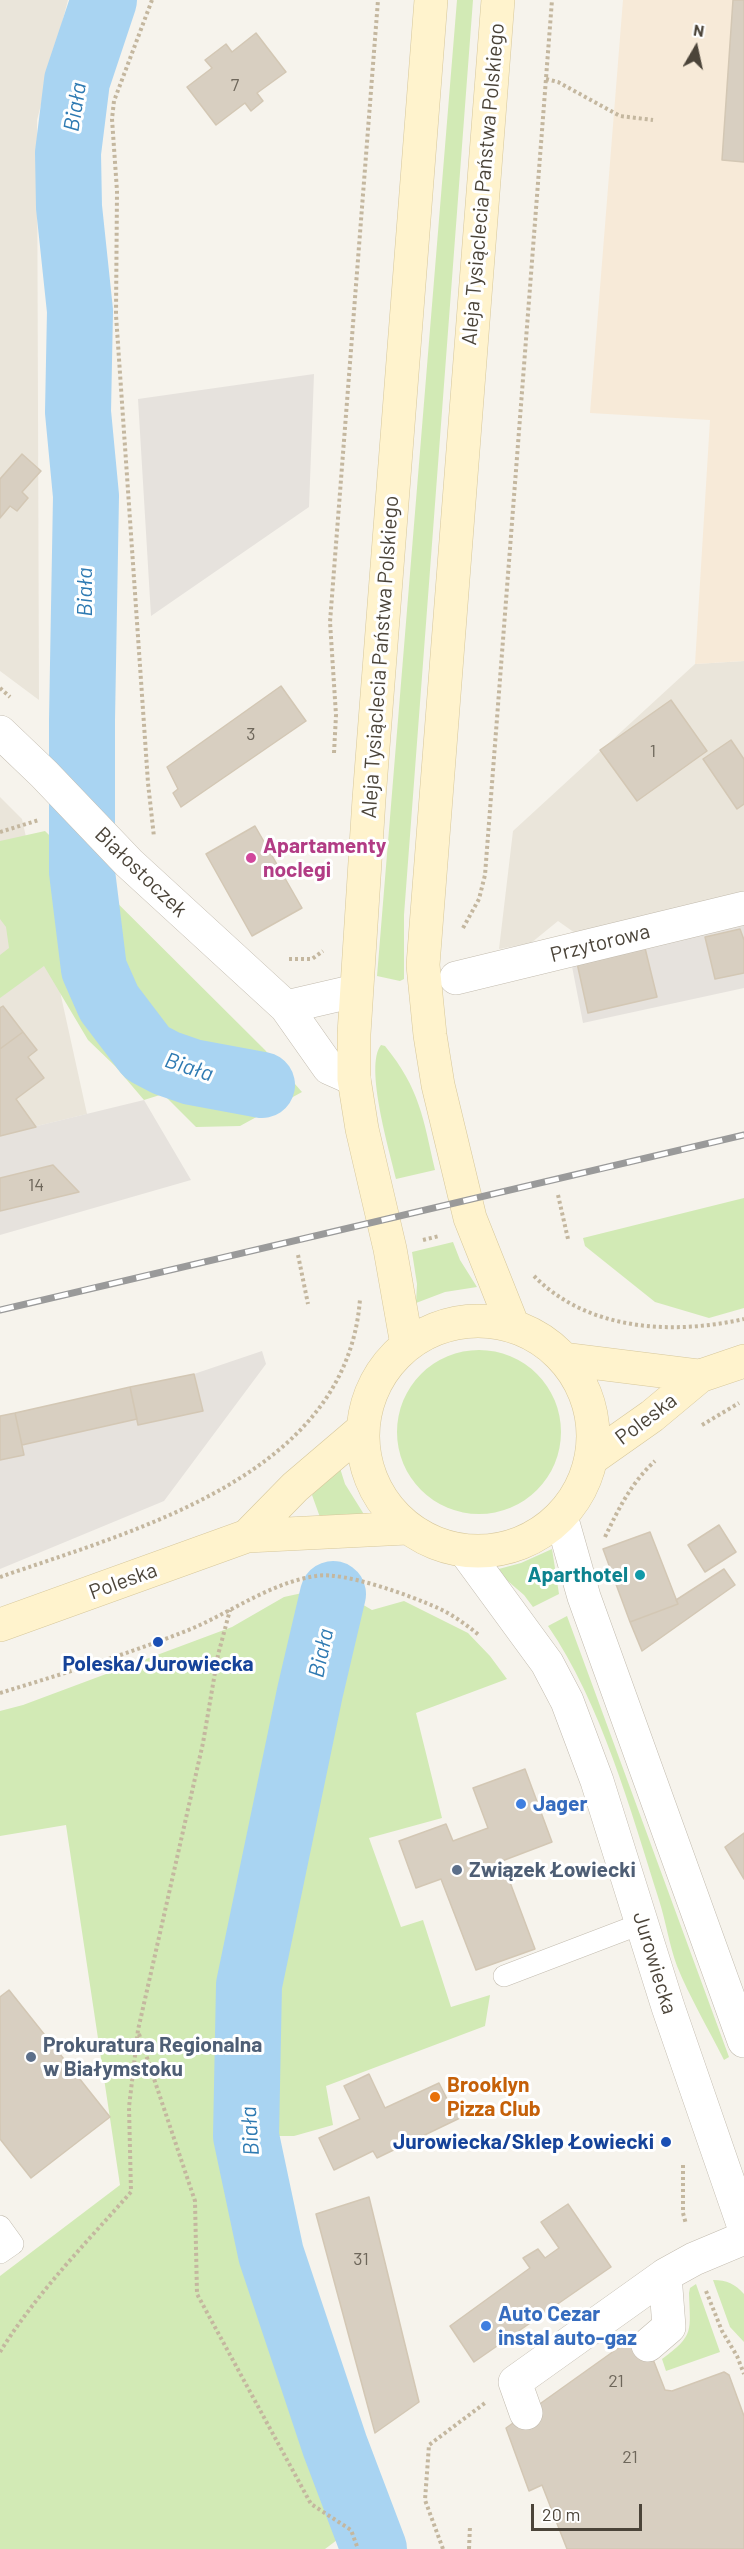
<!DOCTYPE html>
<meta charset="utf-8">
<style>
body{margin:0}
#map{position:relative;width:744px;height:2549px;overflow:hidden;background:#f6f3ec;font-family:Barlow,sans-serif}
canvas{display:block}
.north{position:absolute;left:666px;top:18px;width:60px;height:60px;-webkit-text-stroke:4px #fff;paint-order:stroke;rotate:9deg;font-size:16px;font-weight:700;line-height:24px;text-align:center;color:#4b4439}
.north::after{content:'';display:block;margin:auto;width:21px;height:27px;background:#4b4439;clip-path:polygon(50% 0,100% 100%,50% 72%,0 100%)}
.scale{position:absolute;left:531px;top:2504px;width:111px;height:27px;box-sizing:border-box;border:3px solid #4b4439;border-top:0;padding-left:8px;font-size:18px;line-height:21px;white-space:nowrap;color:#4b4439;-webkit-text-stroke:4px #fff;paint-order:stroke}
</style>
<div id="map">
<canvas width="744" height="2549"></canvas>
<div class="north">N</div>
<div class="scale">20 m</div>
</div>
<script>
const c = document.querySelector('canvas').getContext('2d');
c.lineJoin = 'round';
function fill(path, color) {
  c.fillStyle = color;
  c.fill(path, 'evenodd');
}
function trace(path, color, width, dash) {
  c.strokeStyle = color;
  c.lineWidth = width;
  c.lineCap = dash ? 'butt' : 'round';
  c.setLineDash(dash || []);
  c.stroke(path);
}
function write(font, color, halo, rows, align = 'center') {
  c.font = font + ' Barlow,sans-serif';
  c.lineWidth = 6;
  c.setLineDash([]);
  c.textBaseline = 'middle';
  c.strokeStyle = halo;
  c.fillStyle = color;
  for (const [text, x, y, turn = 0] of rows) {
    c.save();
    c.translate(x, y);
    c.rotate((+turn || 0) * Math.PI / 180);
    c.textAlign = isNaN(turn) ? turn : align;
    if (halo) c.strokeText(text, 0, 0);
    c.fillText(text, 0, 0);
    c.restore();
  }
}
const residential = new Path2D(`
 M0,0H68L37,120L39,700L0,671Z
 M744,661V897L575,933L558,921L531,943L499,949L513,831L695,664Z
 M0,797L22,819L87,1114L0,1135Z`);
const commercial = new Path2D(`
 M623,0H744V661L695,664L710,420L590,413Z`);
const industrial = new Path2D(`
 M314,374L309,507L151,616L138,399Z
 M744,908V988L583,1023L569,951Z
 M144,1100L191,1180L0,1235V1135Z
 M262,1351L266,1364L164,1501L0,1569V1416L194,1374Z`);
const green = new Path2D(`
 M457,0H473L404,915V979L400,981L377,976Z
 M45,831L265,1050L302,1092L240,1126L196,1127L163,1094L144,1100L115,1066L88,1040L44,966L0,998V955L9,948L6,927L0,919V841Z
 M381,1045L385,1046C420,1089 423,1118 435,1170L396,1179C390,1152 364,1066 381,1045Z
 M744,1198V1308L709,1318L655,1302L585,1246L583,1238Z
 M453,1242L460,1260L477,1287L445,1292L416,1303L417,1284L412,1252Z
 M397 1432a82 82 0 1 1 164 0a82 82 0 1 1-164 0Z
 M339,1465L345,1484L365,1516L321,1520L312,1495Z
 M552,1549L559,1594L533,1607L524,1595L495,1570L521,1563Z
 M316,1590L348,1596L372,1610L404,1601L468,1633L490,1656L507,1679L416,1713L442,1818L369,1838L401,1927L423,1920L451,2007L490,1995L485,2026L326,2086L333,2125L294,2136H247L270,2256L335,2447L341,2537L325,2549H0V2276L120,2185L66,1825L0,1836V1711L23,1705L232,1627L284,1597Z
 M567,1616L729,2057L724,2060C708,2028 690,1998 677,1966C669,1944 666,1922 659,1900C631,1811 601,1703 548,1626Z
 M713,2280C727,2280 735,2284 744,2294V2342L730,2327Z
 M696,2284L720,2352L666,2371L662,2359C695,2335 690,2331 689,2293L690,2288Z`);
const river = new Path2D(`
 M104,0L77,81L68,153L69,207L80,311L78,412L86,496L82,720V872L94,969L109,1003L147,1053L166,1063L192,1072L262,1085
 M333,1594L310,1692L249,1985L246,2136L271,2254L335,2446L374,2549`);
const building = new Path2D(`
 M733,0H744V162L722,160Z
 M256,33L286,72L257,93L263,101L251,111L245,103L216,125L187,87L212,68L205,60L226,44L232,52Z
 M22,454L41,471L22,492L28,498L17,511L10,506L0,518V479Z
 M281,686L306,721L181,807L173,793L178,789L167,767Z
 M671,700L707,751L637,801L600,750Z
 M731,740L744,759V804L737,809L703,759Z
 M255,826L302,908L252,936L206,854Z
 M740,929L744,940V973L715,979L705,937Z
 M645,948L657,997L588,1013L577,963Z
 M3,1006L23,1032L0,1049V1008Z
 M23,1032L37,1050L28,1057L44,1078L16,1099L36,1127L0,1136V1049Z
 M53,1165L79,1192L0,1211V1178Z
 M194,1374L203,1411L138,1425L130,1387Z
 M130,1387L137,1419L22,1445L15,1413Z
 M15,1413L24,1455L0,1460V1416Z
 M719,1525L736,1552L705,1572L688,1545Z
 M650,1532L678,1604L630,1622L603,1549Z
 M724,1569L735,1585L642,1651L630,1622L678,1604L676,1600Z
 M525,1769L552,1842L502,1861L535,1949L476,1970L441,1879L416,1888L399,1841L446,1824L453,1841L488,1828L473,1788Z
 M744,1833V1879L725,1847Z
 M9,1990L110,2117L31,2178L0,2139V1997Z
 M369,2074L385,2108L439,2083L451,2107L456,2104L462,2117L377,2158L373,2151L334,2170L319,2138L360,2119L344,2086Z
 M369,2197L419,2402L375,2433L316,2214Z
 M568,2204L611,2267L474,2362L450,2326L530,2268L523,2258L538,2249L545,2258L559,2248L541,2222Z
 M642,2331L665,2390L672,2391L724,2372L729,2375L744,2416V2549H567L542,2485L529,2491L506,2428Z`);
const path = new Path2D(`
 M152,0L114,101L112,119L117,191L116,315L148,783L154,837
 M546,79L558,82L620,116L653,120
 M0,688L10,697
 M334,753L336,715L330,622L378,0
 M0,832L39,820
 M463,928L479,899L485,875L552,0
 M289,959H312L323,951
 M558,1195L568,1239
 M423,1240L439,1236
 M298,1255L308,1304
 M534,1276C588,1331 673,1335 744,1319
 M702,1425L739,1403
 M605,1537C619,1508 631,1483 655,1461
 M0,1577C138,1529 347,1475 360,1299
 M0,1693C62,1674 125,1655 186,1631C229,1614 269,1583 316,1576C344,1571 411,1596 438,1608C453,1615 467,1625 480,1636
 M139,2034L195,2201L197,2294L311,2504L351,2530L358,2549
 M683,2165V2213L686,2224
 M706,2291L722,2331L737,2356L744,2374
 M0,2352C36,2294 86,2243 131,2192L129,2107L138,2030L203,1743L218,1655L230,1610
 M443,2549L425,2500L429,2445L485,2403
 M469,2549L470,2526`);
const service = new Path2D(`
 M504,1976L643,1923
 M0,2226L13,2244L0,2253`);
const minor = new Path2D(`
 M0,732L44,774L129,863L286,1007L329,1068L354,1079
 M456,978L744,908
 M286,1007L355,991
 M648,2345L669,2327L665,2275
 M526,2413L515,2382L665,2275L694,2259L744,2238`);
const tertiary = new Path2D(`
 M561,1516L584,1597L744,2041
 M465,1551L547,1663L567,1701L597,1781L668,2007L744,2227`);
const secondary = new Path2D(`
 M498,0L423,965L430,1035L438,1085L470,1218L513,1326
 M363 1436a115 115 0 1 1 230 0a115 115 0 1 1-230 0Z
 M407,1345L390,1249L362,1129L354,1079V1034L369,799L431,0
 M564,1359L700,1376
 M591,1459L652,1416L700,1376L744,1361
 M247,1536L295,1487L363,1429
 M0,1625L247,1536L407,1528`);
const rail = new Path2D(`
 M0,1310L744,1135`);
const markers = [
 [251,858,6,"#d1479c"],
 [640,1575,6,"#0f9aa8"],
 [158,1642,6,"#1a4fb4"],
 [521,1804,6,"#3f7fe0"],
 [457,1870,6,"#5c6f8a"],
 [31,2057,6,"#5c6f8a"],
 [435,2097,6,"#e8710a"],
 [666,2142,6,"#1a4fb4"],
 [486,2326,6,"#3f7fe0"]
];
const numberNames = [
 ["7",235,85],
 ["3",251,734],
 ["1",653,751],
 ["14",36,1185],
 ["31",361,2259],
 ["21",616,2381],
 ["21",630,2457]
];
const streetNames = [
 ["Aleja Tysiąclecia Państwa Polskiego",483,184,-85],
 ["Aleja Tysiąclecia Państwa Polskiego",380,657,-86],
 ["Białostoczek",141,872,44],
 ["Przytorowa",600,943,-14],
 ["Poleska",646,1419,-37],
 ["Poleska",123,1581,-20],
 ["Jurowiecka",655,1963,73]
];
const hotelNames = [
 ["Apartamenty",263,846],
 ["noclegi",263,870]
];
const cultureNames = [
 ["Aparthotel",628,1575]
];
const transitNames = [
 ["Poleska/Jurowiecka",158,1664],
 ["Jurowiecka/Sklep Łowiecki",654,2142,"right"]
];
const shopNames = [
 ["Jager",533,1804],
 ["Auto Cezar",498,2314],
 ["instal auto-gaz",498,2338]
];
const serviceNames = [
 ["Związek Łowiecki",469,1870],
 ["Prokuratura Regionalna",43,2045],
 ["w Białymstoku",43,2069]
];
const foodNames = [
 ["Brooklyn",447,2085],
 ["Pizza Club",447,2109]
];
const waterNames = [
 ["Biała",75,107,-81],
 ["Biała",85,592,-90],
 ["Biała",189,1067,18],
 ["Biała",321,1653,-78],
 ["Biała",250,2131,-94]
];
fill(residential, '#eae5da');
fill(commercial, '#f7ead8');
fill(industrial, '#e6e2dd');
fill(green, '#d2eab5');
trace(river, '#a9d4f2', 66);
fill(building, '#d8cfc1');
trace(building, '#d3c7b4', 1.5);
trace(service, '#c2bbae', 22);
trace(minor, '#c2bbae', 34);
trace(tertiary, '#c2bbae', 34);
trace(secondary, '#d6c79b', 34);
trace(path, '#c4b79f', 4, [3, 3]);
trace(service, '#fff', 21);
trace(minor, '#fff', 33);
trace(tertiary, '#fff', 33);
trace(secondary, '#fff3cd', 33);
trace(rail, '#9a9a9a', 7);
trace(rail, '#fff', 4.5, [14]);
for (const [x, y, r, color] of markers) {
  const dot = new Path2D();
  dot.arc(x, y, r, 0, 2 * Math.PI);
  c.fillStyle = color;
  c.fill(dot);
  trace(dot, '#fff', 2);
}
write('18px', '#6e675b', null, numberNames);
write('21px', '#4b4439', '#fff', streetNames);
write('bold 21px', '#b23c85', '#fff', hotelNames, 'left');
write('bold 21px', '#0d838f', '#fff', cultureNames, 'right');
write('bold 21px', '#164399', '#fff', transitNames);
write('bold 21px', '#366cbe', '#fff', shopNames, 'left');
write('bold 21px', '#4e5e75', '#fff', serviceNames, 'left');
write('bold 21px', '#c56008', '#fff', foodNames, 'left');
write('italic 22px', '#2e7ab2', '#fff', waterNames);
</script>
